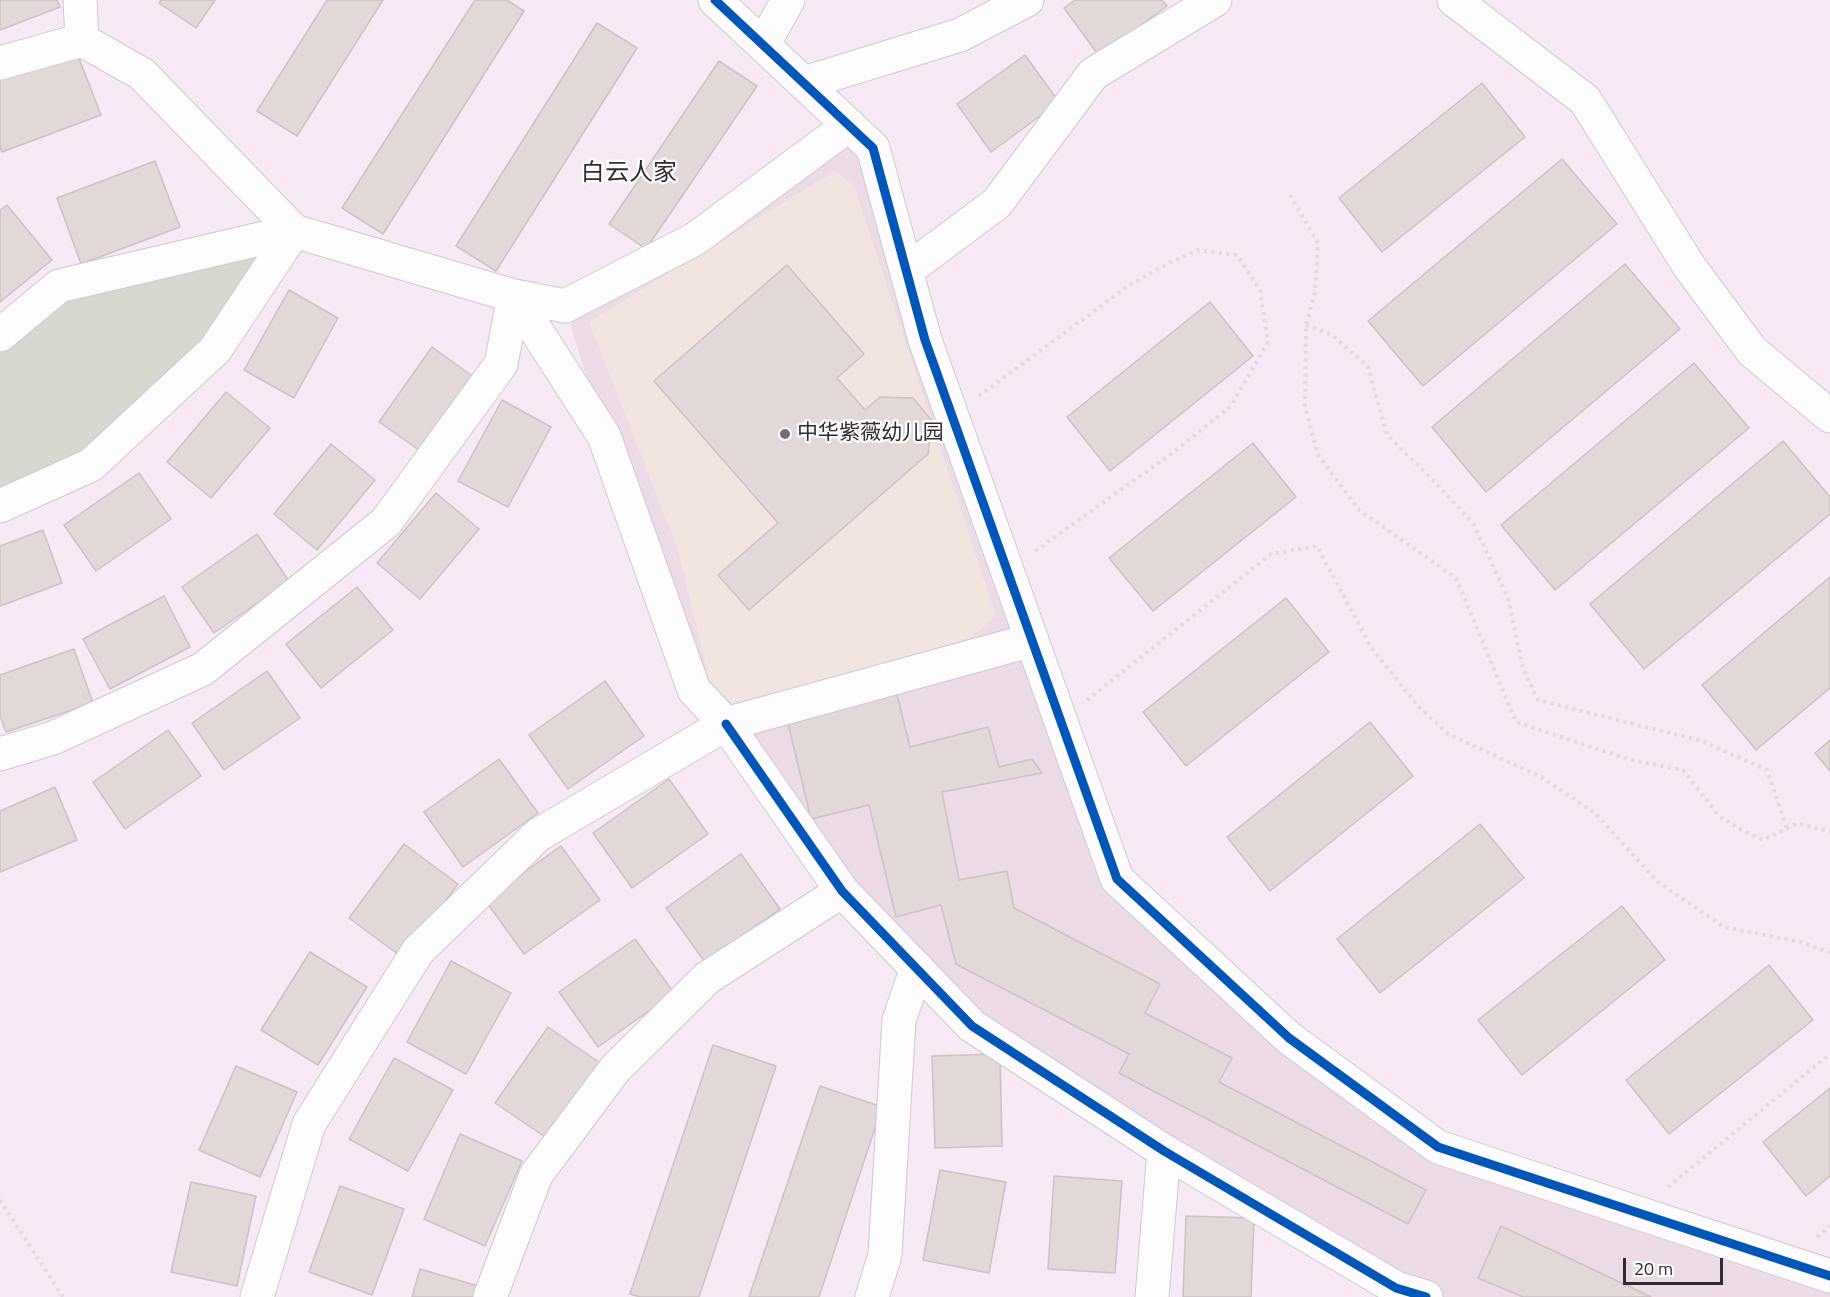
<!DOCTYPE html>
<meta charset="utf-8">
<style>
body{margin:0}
#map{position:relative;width:1830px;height:1297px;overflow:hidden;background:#f7e9f5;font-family:"Titillium Web",sans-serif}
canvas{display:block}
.scale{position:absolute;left:1623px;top:1258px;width:100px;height:27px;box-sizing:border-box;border:3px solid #322931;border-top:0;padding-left:8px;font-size:18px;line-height:21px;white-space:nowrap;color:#322931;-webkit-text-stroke:4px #fff;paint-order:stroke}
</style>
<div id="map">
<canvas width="1830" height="1297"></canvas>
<div class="scale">20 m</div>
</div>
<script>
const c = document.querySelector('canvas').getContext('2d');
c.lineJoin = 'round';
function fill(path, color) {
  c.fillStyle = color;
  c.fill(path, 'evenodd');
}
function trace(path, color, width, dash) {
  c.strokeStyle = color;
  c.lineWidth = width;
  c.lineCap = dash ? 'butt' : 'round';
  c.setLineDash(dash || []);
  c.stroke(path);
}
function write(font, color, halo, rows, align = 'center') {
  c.font = font + ' "Titillium Web","Noto Sans SC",sans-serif';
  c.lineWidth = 4.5;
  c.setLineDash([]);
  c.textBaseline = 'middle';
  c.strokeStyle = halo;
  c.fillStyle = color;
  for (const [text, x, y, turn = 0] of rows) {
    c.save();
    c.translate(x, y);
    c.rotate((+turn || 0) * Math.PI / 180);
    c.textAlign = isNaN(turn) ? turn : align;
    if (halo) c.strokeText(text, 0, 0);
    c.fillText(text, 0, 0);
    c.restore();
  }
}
const commercial = new Path2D(`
 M845,127L906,271L1117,879L1438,1147L1830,1276V1297H1426L972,1026L726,724L604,436L565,306Z`);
const education = new Path2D(`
 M835,171L854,186L996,616L972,637L738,709L710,682L677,547L589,322Z`);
const green = new Path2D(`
 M294,231L215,350L91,465L0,506V335L59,286Z`);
const building = new Path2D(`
 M0,0H57L60,7L0,30Z
 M161,0H215L196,28L159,3Z
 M327,0H383L297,136L257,111Z
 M475,0H507L524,11L383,234L342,208Z
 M1075,0H1162L1167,6L1099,56L1064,8Z
 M597,23L637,48L496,271L456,246Z
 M75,48L101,115L2,152L0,147V77Z
 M1025,55L1059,102L991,152L957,104Z
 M719,61L757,86L646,249L609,224Z
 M1482,83L1525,137L1382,252L1339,198Z
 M1562,159L1617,224L1423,386L1368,321Z
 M155,161L180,227L81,264L57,198Z
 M7,205L52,260L0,302V210Z
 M1625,264L1680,329L1486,492L1432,427Z
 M787,265L864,354L837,378L865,410L880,397L913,398L932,421L928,454L749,610L718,575L778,523L654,381Z
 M289,290L338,318L294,398L244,370Z
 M1210,302L1253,356L1110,471L1067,417Z
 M432,347L478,380L426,455L379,422Z
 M1694,363L1749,428L1555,590L1501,525Z
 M226,392L270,428L211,498L167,462Z
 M502,400L551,427L508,507L458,481Z
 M1783,441L1830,497V514L1644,669L1590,604Z
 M1253,443L1296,497L1153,611L1109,558Z
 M331,444L375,480L317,550L274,514Z
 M139,473L171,519L96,571L64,525Z
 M436,493L479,529L420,599L377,563Z
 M43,530L62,583L0,606V546Z
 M257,534L289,581L214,633L182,587Z
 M1830,577V688L1756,750L1702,685Z
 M357,587L393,630L321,688L286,644Z
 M164,596L190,647L110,689L83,639Z
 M1286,598L1329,652L1186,766L1143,712Z
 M74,649L93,703L6,732L0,716V675Z
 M267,671L300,718L224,770L192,723Z
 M605,681L644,736L568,789L529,735Z
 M896,691L910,747L988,727L999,767L1032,759L1042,773L942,792L959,880L1007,871L1014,908L1160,984L1145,1013L1232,1058L1219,1082L1426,1190L1408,1224L1119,1073L1129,1054L956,964L941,905L896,917L869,805L811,819L787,719Z
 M1370,722L1413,776L1270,891L1227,837Z
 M168,730L201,776L125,829L93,782Z
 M1830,740V771L1815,753Z
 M499,759L538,813L463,867L424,812Z
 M669,779L708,834L632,888L593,833Z
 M55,787L77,840L0,872V811Z
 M1480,824L1524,878L1380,993L1337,939Z
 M404,844L458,884L403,958L349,918Z
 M561,846L600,900L524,954L485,900Z
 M741,854L780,909L705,962L666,908Z
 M1622,906L1665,960L1522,1075L1478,1020Z
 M635,939L674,993L598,1047L559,992Z
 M310,952L367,987L318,1065L261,1030Z
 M451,961L511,993L466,1074L407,1042Z
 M1769,965L1813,1020L1669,1134L1626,1080Z
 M548,1027L603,1065L551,1141L495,1103Z
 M713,1045L776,1066L699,1297H640L630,1294Z
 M1000,1054L1002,1146L935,1148L932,1056Z
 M394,1058L453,1090L408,1171L349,1139Z
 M236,1066L297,1092L260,1177L199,1150Z
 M820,1086L882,1107L819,1297H749Z
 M1830,1088V1176L1806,1196L1763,1142Z
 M460,1134L522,1161L485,1246L424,1219Z
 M940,1170L1006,1182L989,1273L923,1260Z
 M1054,1176L1122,1181L1115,1273L1048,1269Z
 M191,1182L256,1196L237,1286L171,1272Z
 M340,1186L404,1209L372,1295L309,1272Z
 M1186,1216L1254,1218L1251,1297H1183Z
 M1501,1226L1651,1297H1523L1478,1278Z
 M420,1269L485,1288L482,1297H412Z`);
const path = new Path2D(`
 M1290,195L1318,243L1315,292L1306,325L1305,407L1318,455L1359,510L1456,578L1516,722L1631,760L1683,770L1719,816L1741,830L1763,840L1798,823L1830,832
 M1306,325L1332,335L1368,367L1387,435L1432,479L1473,523L1508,598L1523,669L1538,700L1702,741L1767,770L1787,829
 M979,396L1128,286L1169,263L1198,250L1237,255L1260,290L1268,342L1231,406L1171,454L1035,551
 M1087,700L1271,554L1317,546L1371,647L1418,706L1448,734L1541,777L1595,813L1658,882L1724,927L1801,942L1830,953
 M1668,1187L1830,1054
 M0,1200L63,1297
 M1817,1237L1830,1226`);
const minor = new Path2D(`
 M80,0L82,40L142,74L294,231L514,296L565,306L695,239L849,125
 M715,0L873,148L925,340L1117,879L1289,1038L1438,1147L1830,1276
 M1454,0L1585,100L1689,266L1752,351L1830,416
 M763,45L788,0
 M0,63L82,40
 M804,83L960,35L1027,0
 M906,271L997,203L1093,74L1215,0
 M514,296L604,436L694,690L726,724L842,891L972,1026L1164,1151L1396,1288L1426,1297
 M0,335L59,286L294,231
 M0,506L91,465L215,350L294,231
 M0,754L53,738L203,669L386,522L501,364L514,296
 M257,1297L309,1124L418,951L538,835L726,724L1032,640
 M490,1297L536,1175L615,1069L707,978L842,891
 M872,1297L885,1255L899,1020L917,968
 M1152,1297L1164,1151`);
const cycleway = new Path2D(`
 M715,0L873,148L925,340L1117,879L1289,1038L1438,1147L1830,1276
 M726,724L842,891L972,1026L1164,1151L1396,1288L1426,1297`);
const markers = [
 [785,434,6,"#776c76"]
];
const poiNames = [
 ["中华紫薇幼儿园",797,434]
];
const quarterNames = [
 ["白云人家",629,174]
];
fill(commercial, '#ecdae7');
fill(education, '#f2e5df');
fill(green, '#d5d9cd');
fill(building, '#e2d8d8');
trace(building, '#ccc1c2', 1.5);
trace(minor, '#d1c6d0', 35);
trace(path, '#dfdbdf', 4, [3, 4.5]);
trace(minor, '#fefcfe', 33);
trace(cycleway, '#0057b8', 9);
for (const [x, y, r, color] of markers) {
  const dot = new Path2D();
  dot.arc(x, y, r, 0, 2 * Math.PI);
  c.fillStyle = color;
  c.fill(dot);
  trace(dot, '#fff', 2);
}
write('21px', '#322931', '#fff', poiNames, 'left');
write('24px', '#322931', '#fff', quarterNames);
</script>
